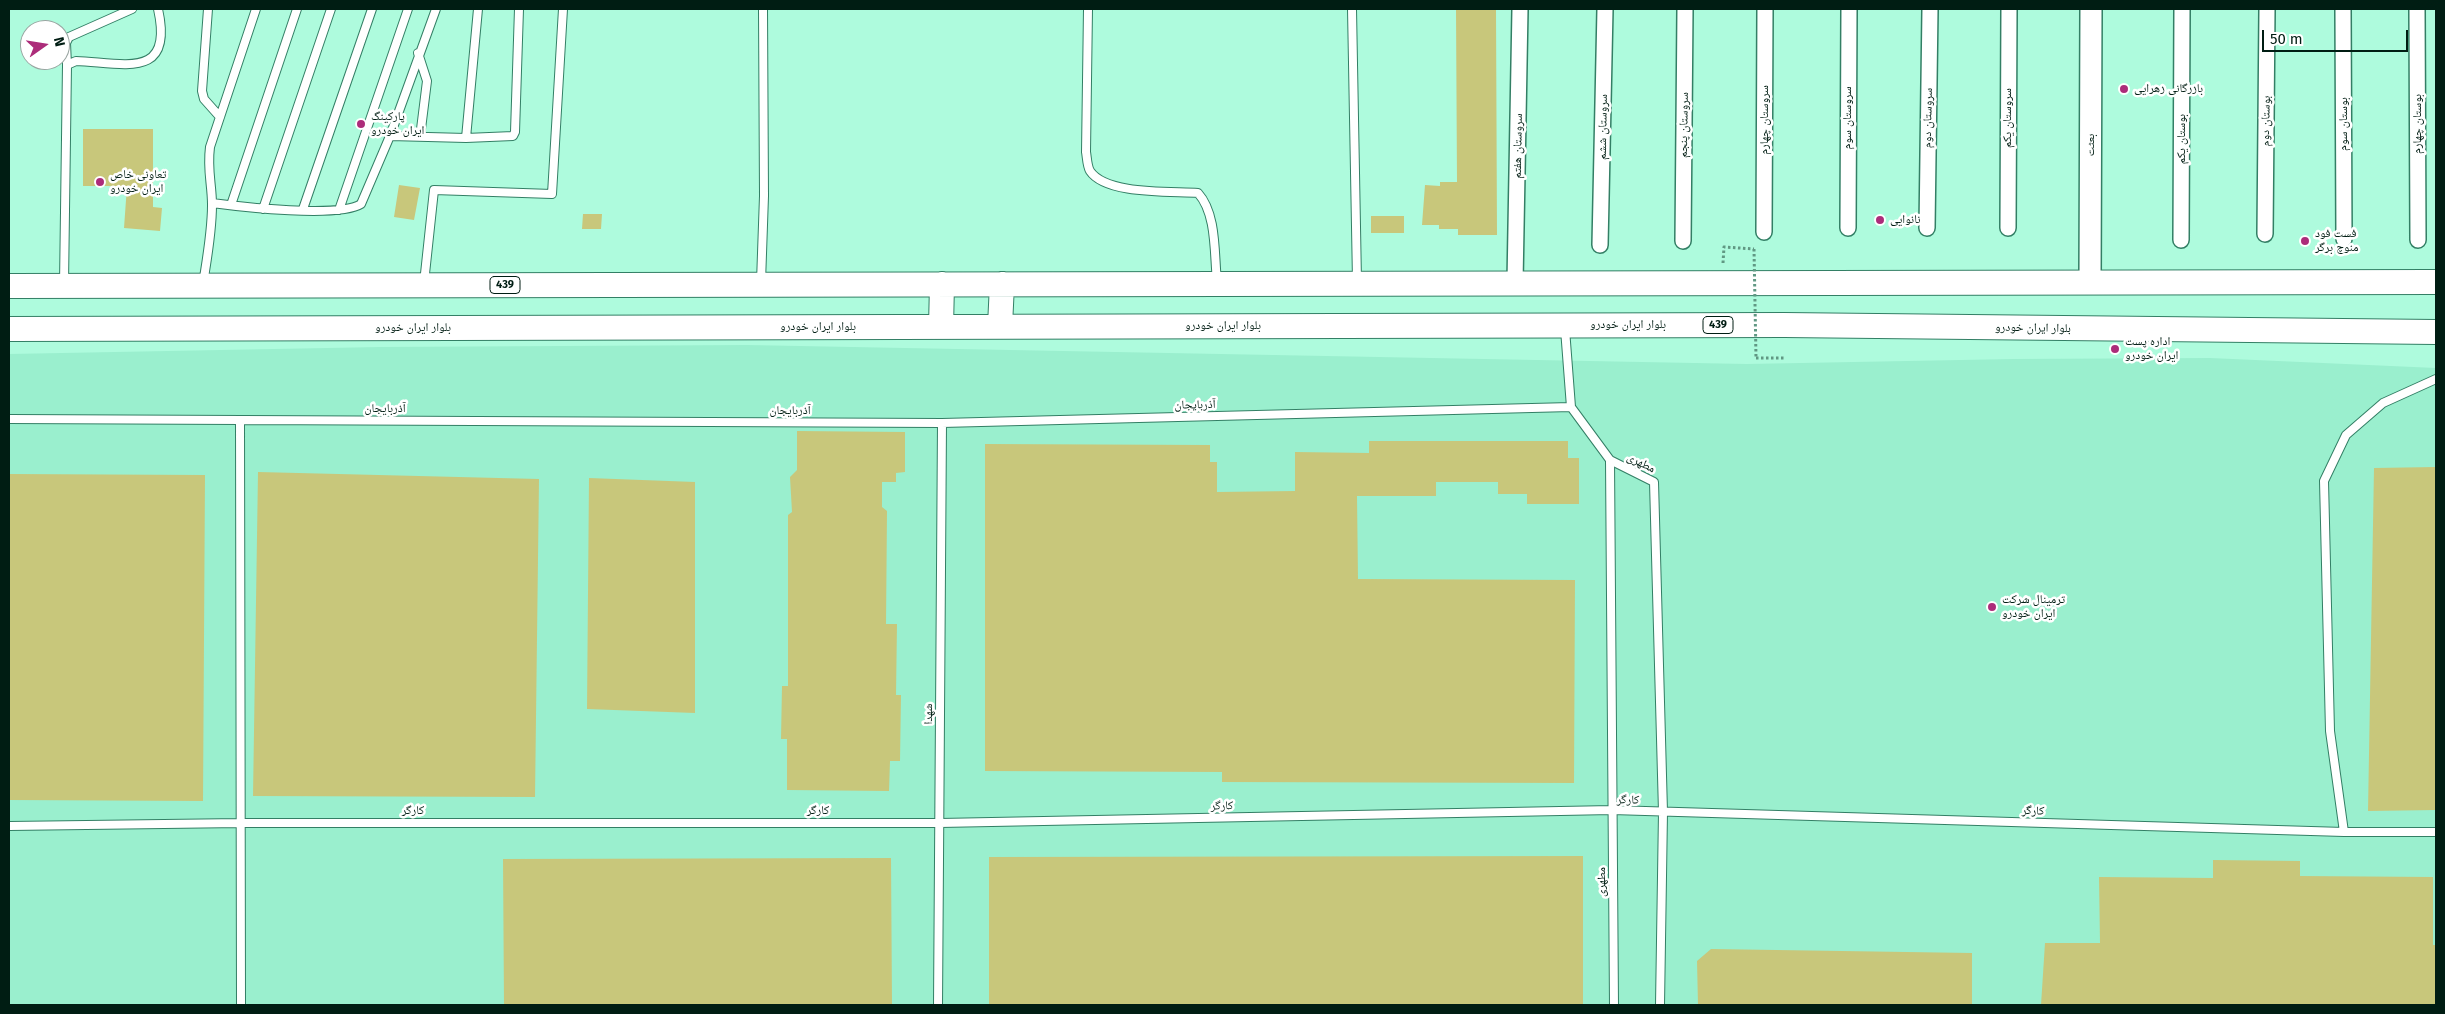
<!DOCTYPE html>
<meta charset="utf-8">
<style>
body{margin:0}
#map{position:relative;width:2445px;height:1014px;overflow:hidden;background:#aefbdd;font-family:"Fira Sans",sans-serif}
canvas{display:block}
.frame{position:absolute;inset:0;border:10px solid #001d13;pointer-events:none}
.north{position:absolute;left:20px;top:20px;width:50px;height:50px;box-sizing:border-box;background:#fff;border:1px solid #99a5a1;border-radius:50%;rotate:77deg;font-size:14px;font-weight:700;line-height:20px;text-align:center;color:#001d13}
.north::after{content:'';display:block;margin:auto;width:18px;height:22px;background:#ac2c7a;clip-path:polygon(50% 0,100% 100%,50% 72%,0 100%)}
.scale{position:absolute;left:2262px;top:30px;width:146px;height:22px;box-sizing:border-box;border:2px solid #001d13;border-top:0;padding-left:6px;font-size:15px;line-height:18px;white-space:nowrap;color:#001d13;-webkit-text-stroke:4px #fff;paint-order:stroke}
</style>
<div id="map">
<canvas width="2445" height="1014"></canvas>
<div class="frame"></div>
<div class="north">N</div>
<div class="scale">50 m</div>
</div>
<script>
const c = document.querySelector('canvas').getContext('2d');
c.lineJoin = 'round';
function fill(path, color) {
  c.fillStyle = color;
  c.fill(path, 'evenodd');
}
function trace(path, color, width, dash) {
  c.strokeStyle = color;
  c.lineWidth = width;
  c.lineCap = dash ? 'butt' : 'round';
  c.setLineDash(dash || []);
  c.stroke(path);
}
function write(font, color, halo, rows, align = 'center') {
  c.font = font + ' "Fira Sans","Noto Naskh Arabic",sans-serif';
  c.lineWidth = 5;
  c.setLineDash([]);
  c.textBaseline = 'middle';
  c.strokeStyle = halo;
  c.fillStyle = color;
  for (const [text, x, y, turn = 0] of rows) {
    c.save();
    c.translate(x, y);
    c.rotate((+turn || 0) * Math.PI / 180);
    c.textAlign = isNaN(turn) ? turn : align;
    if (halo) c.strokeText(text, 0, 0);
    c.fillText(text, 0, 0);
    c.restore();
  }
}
const built = new Path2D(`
 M747,345L1747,364L2014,359L2210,358L2436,368V1005H9V354L380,347Z`);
const building = new Path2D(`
 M1456,9H1496L1497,235H1458V229H1439V225H1422L1425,185L1440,186V182H1457Z
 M83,129H153V207L162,208L160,231L124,228L127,186H83Z
 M399,185L420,188L414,220L394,217Z
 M583,214H602L601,229H582Z
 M1371,216H1404V233H1371Z
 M797,431L905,432V472L896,473V482H882V507L887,511L886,624H897L896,695H901L900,761H890L889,791L787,790V739H781L782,686H788V515L792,512L790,477L797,470Z
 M1369,441H1568V458H1579V504H1527V494H1498V482H1436V496H1357L1358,579L1575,580L1574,783L1222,782V772L985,771V444L1210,445V462H1217V492L1295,491V452L1369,453Z
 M2436,467V810L2368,811L2374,468Z
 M258,472L539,479L535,797L253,796Z
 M9,474L205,475L203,801L9,800Z
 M589,478L695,482V713L587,709Z
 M1583,856V1005H989V857Z
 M891,858L892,1005H504L503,859Z
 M2213,860L2300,861V876L2433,877V945H2436V1005H2041L2045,943H2100L2099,877L2213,878Z
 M1711,949L1972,953V1005H1698L1697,961Z`);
const path = new Path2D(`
 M1723,263L1724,247L1754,249
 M1756,358H1785`);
const lane = new Path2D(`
 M208,9L202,91L204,99L220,117
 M1088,9L1086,152C1087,157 1087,166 1090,171C1106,195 1171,191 1198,193C1217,214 1214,254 1217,281
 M1352,9L1357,281
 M418,53L427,81L420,137
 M67,65L66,43L69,37L132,9
 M390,136L466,138L513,136L515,132L519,9
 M466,138L478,9
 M212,203C242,207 339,218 361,204L390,136L436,9
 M231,205L297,9
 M263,209L331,9
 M303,209L372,9
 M339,210L408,9
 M761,282L764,196L763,9
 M424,283L434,190L552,194L563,9
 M64,284L67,65L76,61C124,63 174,80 158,9
 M203,284C207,258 212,232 212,205C212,184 207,170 210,147L256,9
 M1571,407L1610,460L1654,482L1663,812L1660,1005
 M9,419L942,423L1571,407L1565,329
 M240,420L241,1005
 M1610,460L1614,1005
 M9,826L241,823H940L1612,810L2344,832H2436
 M2344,832L2330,731L2324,481L2346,435L2383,403L2436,379
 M938,1005L942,423`);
const street = new Path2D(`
 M2343,9L2344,239
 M2417,9L2418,240
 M1848,228L1849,9
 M1927,228L1930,9
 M2008,228L2009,9
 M1764,232L1765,9
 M2265,234L2267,9
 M2181,240L2182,9
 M1683,241L1685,9
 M1600,245L1605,9
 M1515,282L1520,9`);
const secondary = new Path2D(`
 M2090,282L2091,9`);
const primary = new Path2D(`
 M9,286L2436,282
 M1000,326L1002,284
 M941,327L942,284
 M9,329L1784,325L2436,332`);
const pathBridge = new Path2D(`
 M1754,249L1756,358`);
const markers = [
 [2124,89,5,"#ac2c7a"],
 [361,124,5,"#ac2c7a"],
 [100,182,5,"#ac2c7a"],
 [1880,220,5,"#ac2c7a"],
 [2305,241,5,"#ac2c7a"],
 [2115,349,5,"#ac2c7a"],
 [1992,607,5,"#ac2c7a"]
];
const shields = [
 [505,285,30],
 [1718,325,30]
];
const shieldNames = [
 ["439",505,285],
 ["439",1718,325]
];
const poiNames = [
 ["بازرگانی زهرایی",2134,89],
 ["پارکینگ",371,117],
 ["ایران خودرو",371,131],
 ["تعاونی خاص",110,175],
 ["ایران خودرو",110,189],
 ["نانوایی",1890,220],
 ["فست فود",2315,234],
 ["منوچ برگر",2315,248],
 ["اداره پست",2125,342],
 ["ایران خودرو",2125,356],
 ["ترمینال شرکت",2002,600],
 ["ایران خودرو",2002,614]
];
const streetNames = [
 ["سروستان سوم",1848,118,-90],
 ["سروستان دوم",1928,118,-89],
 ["سروستان یکم",2008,118,-90],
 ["سروستان چهارم",1765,120,-90],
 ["بوستان دوم",2266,121,-89],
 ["بوستان سوم",2344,124,-90],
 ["بوستان چهارم",2418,124,-90],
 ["سروستان پنجم",1684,125,-89],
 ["سروستان ششم",1603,127,-89],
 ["بوستان یکم",2182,139,-90],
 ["بعثت",2091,145,-90],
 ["سروستان هفتم",1518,146,-89],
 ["بلوار ایران خودرو",1628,325],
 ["بلوار ایران خودرو",1223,326],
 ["بلوار ایران خودرو",818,327],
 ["بلوار ایران خودرو",413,328],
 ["بلوار ایران خودرو",2033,328,1],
 ["آذربایجان",1195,405,-1],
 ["آذربایجان",385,409],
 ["آذربایجان",790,411],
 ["مطهری",1641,463,27],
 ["شهدا",929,714,-90],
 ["کارگر",1628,800,1],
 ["کارگر",1222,806,-1],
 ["کارگر",413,811],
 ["کارگر",818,811],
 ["کارگر",2033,811,2],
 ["مطهری",1602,882,-90]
];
fill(built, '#9aefce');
fill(building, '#c8c77b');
trace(lane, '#337f65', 10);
trace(street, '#337f65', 18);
trace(secondary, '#337f65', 24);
trace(primary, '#337f65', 26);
trace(path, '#609883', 3, [2.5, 2.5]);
trace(lane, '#fff', 8);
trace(street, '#fff', 15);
trace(secondary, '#fff', 21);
trace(primary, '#fff', 24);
trace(pathBridge, '#609883', 3, [2.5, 2.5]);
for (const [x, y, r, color] of markers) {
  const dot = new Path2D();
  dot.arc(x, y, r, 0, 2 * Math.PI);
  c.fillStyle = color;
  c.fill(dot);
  trace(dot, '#fff', 2);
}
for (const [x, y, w] of shields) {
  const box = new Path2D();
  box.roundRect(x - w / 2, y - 8.5, w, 17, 4);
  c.fillStyle = '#fff';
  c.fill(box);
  trace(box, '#001d13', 1);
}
write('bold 11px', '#001d13', null, shieldNames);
write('12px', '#001d13', '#fff', poiNames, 'left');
write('12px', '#001d13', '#fff', streetNames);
</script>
